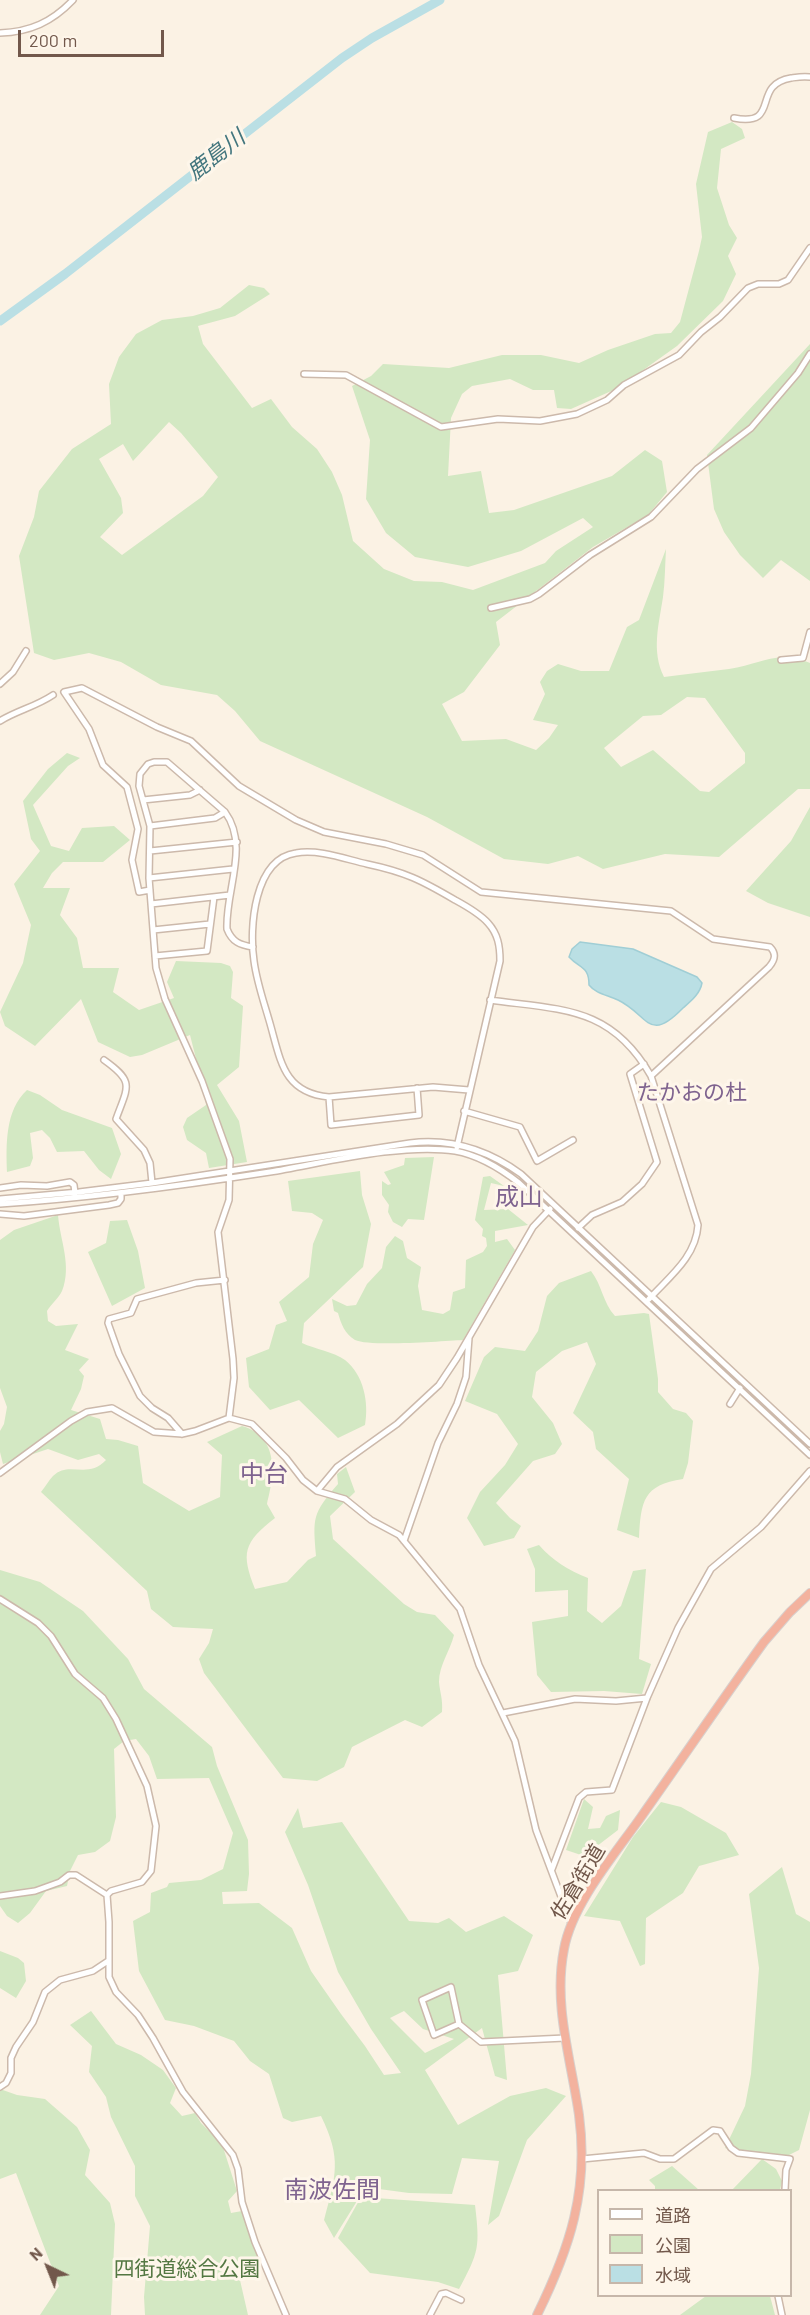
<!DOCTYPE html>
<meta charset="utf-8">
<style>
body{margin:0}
#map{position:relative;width:810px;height:2315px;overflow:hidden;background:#fbf2e4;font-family:Barlow,"Noto Sans JP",sans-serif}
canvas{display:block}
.legend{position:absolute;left:597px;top:2189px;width:195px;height:108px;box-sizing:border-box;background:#fef6ea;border:2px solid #c6b7aa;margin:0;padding:8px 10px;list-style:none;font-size:18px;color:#72584b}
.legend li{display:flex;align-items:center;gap:12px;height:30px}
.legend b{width:30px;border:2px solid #c6b7aa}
.north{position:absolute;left:18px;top:2237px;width:60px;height:60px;-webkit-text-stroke:4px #fef6ea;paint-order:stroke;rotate:317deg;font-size:16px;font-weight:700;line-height:24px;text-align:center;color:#72584b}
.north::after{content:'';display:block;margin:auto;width:21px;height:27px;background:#72584b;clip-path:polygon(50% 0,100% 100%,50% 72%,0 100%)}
.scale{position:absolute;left:18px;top:30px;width:146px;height:27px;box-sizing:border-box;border:3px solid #72584b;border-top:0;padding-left:8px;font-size:18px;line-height:21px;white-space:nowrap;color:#72584b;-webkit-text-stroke:4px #fef6ea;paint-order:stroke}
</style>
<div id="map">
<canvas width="810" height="2315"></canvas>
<ul class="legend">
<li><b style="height:8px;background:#fff"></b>道路</li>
<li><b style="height:16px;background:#d3e8c3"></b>公園</li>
<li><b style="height:16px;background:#badfe4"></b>水域</li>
</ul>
<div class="north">N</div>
<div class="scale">200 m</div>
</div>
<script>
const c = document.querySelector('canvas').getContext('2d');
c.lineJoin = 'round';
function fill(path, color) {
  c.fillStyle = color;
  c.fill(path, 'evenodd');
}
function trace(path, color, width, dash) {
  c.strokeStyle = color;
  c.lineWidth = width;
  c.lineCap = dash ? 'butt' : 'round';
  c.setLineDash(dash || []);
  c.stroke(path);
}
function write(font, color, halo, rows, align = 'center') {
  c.font = font + ' Barlow,"Noto Sans JP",sans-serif';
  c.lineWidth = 6;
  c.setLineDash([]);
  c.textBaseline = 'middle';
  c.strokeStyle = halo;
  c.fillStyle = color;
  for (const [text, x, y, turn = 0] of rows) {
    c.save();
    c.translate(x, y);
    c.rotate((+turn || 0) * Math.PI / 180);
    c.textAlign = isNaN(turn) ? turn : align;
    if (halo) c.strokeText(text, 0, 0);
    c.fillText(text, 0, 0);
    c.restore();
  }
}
const green = new Path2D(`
 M732,122L742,129L745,138L721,149L717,188L729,225L737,238L728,256L736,274L723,301L677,346L618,388L571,409L557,408L554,390H533L510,379L472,386L462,394L451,418L448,476L481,471L489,513L514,510L612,476L645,450L662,461L667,492L648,515L593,547L496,622L500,645L464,692L442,704L462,741L506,739L536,750L549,738L558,725L533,720L545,694L540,682L547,671L558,664L581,671H609L627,627L639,620L666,549C665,565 665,582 663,597C659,624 651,651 664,677C685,674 707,672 729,669C762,664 775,650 810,663V789H798L719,857L665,854L603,869L578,856L548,864L504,859L427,817L260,741L235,711L217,695L161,685L121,662L89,653L54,660L34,653L19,556L34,517L39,491L72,449L111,424L109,384L119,357L136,334L162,320L193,316L220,308L249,285L264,288L270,294L235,316L198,326L203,344L252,408L271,399L292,427L317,449L332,472L342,495L353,541L384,569L414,581L442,582L473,590L545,563L556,551L593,527L583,518L521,551L468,567L415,557L386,533L366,499L370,440L352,386L371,376L383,364L449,368L502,355H541L579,363L608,350L655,334L671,333L680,322L699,251L702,237L696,184L708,132ZM169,422L181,433L218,477L203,496L122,555L100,537L123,513L121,498L99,459L123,444L133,461ZM687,697L705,698L745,753V763L709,792L700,791L653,750L621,767L604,748L643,716L661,715Z
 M810,344V581L781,560L763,578L740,555L724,532L714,509L707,455Z
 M67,753L80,758L68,766L33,805L51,846L69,851L82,828L114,826L130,840L103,862H63L52,873L43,888H70L60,915L77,938L83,968H119L113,992L139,1010L174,998L167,982L176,961L221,963L230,966L233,972L231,998L243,1006L239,1067L217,1085L239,1121L247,1162L209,1168L206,1153L187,1140L183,1127L187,1118L206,1105L205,1094L190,1035L142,1055L130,1057L98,1042L81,999L35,1046L5,1026L0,1012L23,963L31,925L14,884L40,851L31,839L23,801L48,769Z
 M810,807V917L768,903L746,891L791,841Z
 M27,1090L40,1095L62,1110L112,1128L121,1154L111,1179L99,1170L84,1151L57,1152L50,1138L42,1130L30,1133L33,1158L30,1166L7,1172C6,1145 5,1110 27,1090Z
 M434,1157L424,1220L408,1219L402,1227L393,1222L388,1212L389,1205L382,1195V1181L388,1185L391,1184L384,1172L404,1165L405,1158Z
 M360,1171L362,1195L371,1224L363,1267L304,1323L302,1343C315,1349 334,1352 345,1360C364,1375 369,1403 365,1425L338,1438L299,1400L270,1410L249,1387L246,1358L269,1349L276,1325L287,1321L279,1302L309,1277L313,1244L323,1220L312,1213L292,1211L288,1181Z
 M490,1176L504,1186L491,1183L484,1210L508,1209L528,1225L495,1231V1242L507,1239L515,1250L463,1340C443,1341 370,1347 355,1340C345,1334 341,1324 338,1313L334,1311L332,1299L347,1306L356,1305L367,1284L382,1268L386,1247L395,1236L403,1241L407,1258L421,1267L418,1286L422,1310L443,1314L450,1310L453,1292L465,1288L466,1260L483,1252L487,1246L486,1238L482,1236L483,1229L475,1220L483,1177Z
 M58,1215C60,1241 72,1265 62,1291C59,1298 51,1304 47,1311L48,1321L56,1326L78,1324L65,1350L89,1359L79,1370L84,1376L81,1389L71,1410L100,1419L106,1439L118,1440L138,1446L143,1483L189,1511L220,1497L222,1455L207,1442L242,1426C279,1437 275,1474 267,1504L275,1518C243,1543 241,1553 255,1589L287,1582L308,1560L316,1556C313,1517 312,1514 338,1484L337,1474L346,1467L355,1492L330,1516L333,1539L404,1604L417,1612L435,1615L454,1635C450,1651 439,1665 439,1682C440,1693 443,1699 442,1712L422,1727L405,1720L352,1747L344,1767L317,1781L283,1778L204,1673L199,1659L209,1643L213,1629L173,1627L151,1609L147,1591L41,1492C45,1487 49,1480 53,1476C69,1460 87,1480 106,1460L99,1454L78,1460L48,1449L3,1464L0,1452V1431L4,1424L7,1407L0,1388V1240L14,1230Z
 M127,1220L138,1251L145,1288L112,1306L88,1252L106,1243L110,1221Z
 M591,1271C602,1285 603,1303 615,1316L644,1313L649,1314L658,1379V1392L673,1409L686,1413L693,1421L688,1463L683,1479C643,1485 641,1501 639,1538L617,1530L629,1479L596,1449L593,1432L573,1413L596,1364L587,1342L562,1351L536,1372L532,1397L553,1423L562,1444L555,1454L533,1461L496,1503L510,1518L521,1526L514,1538L484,1546L467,1518L480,1492L505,1465L518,1444L497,1414L465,1401L484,1357L495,1347L525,1351L538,1331L547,1296L559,1283Z
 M539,1545C553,1561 568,1570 588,1578L587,1611L602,1623L621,1606L633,1571L646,1569L639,1659L651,1664L642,1694L604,1691L551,1692L537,1675L532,1622L568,1616V1590L535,1592V1569L527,1549Z
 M0,1570L40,1582L83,1611L128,1659L144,1689L212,1747L217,1766L248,1840L249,1874L247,1891L222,1892L223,1904L259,1903L292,1928L311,1971L341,2014L365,2046L384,2075L401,2073L371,2029L338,1972L308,1885L285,1832L298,1808L303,1828L342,1822L409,1921L438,1923L449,1918L466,1932L504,1916L533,1935L518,1971L498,1975L507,2080L495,2076L482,2028L425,2070L458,2125L510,2096L546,2088L566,2096L527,2140L499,2216L488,2225L499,2161L462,2158L452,2194L409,2193L379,2189L362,2193L334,2238L324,2220C336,2175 342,2159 321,2116L292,2122L283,2118L269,2074L250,2061L234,2041L194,2026L165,2020L139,1971L133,1921L150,1912L151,1893L167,1887L169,1883L201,1880L223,1869L233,1833L209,1778L157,1779L149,1756L136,1739L124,1741L114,1749L116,1817L110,1841L95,1852L78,1855L70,1871L67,1886L46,1891L30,1913L18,1923L7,1916L0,1906ZM404,2011L423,2029L454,2039L425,2053L390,2018Z
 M584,1799L593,1807L588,1829L600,1828L606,1816L620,1810L618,1830L584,1856L566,1850Z
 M661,1802L681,1807L726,1833L739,1855L699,1866L683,1893L646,1918L645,1964L640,1966L620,1921L584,1916L633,1837Z
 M782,1867L796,1914L810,1922V2110L799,2150L777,2161L725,2148L745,2106L751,2074L759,1968L749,1894Z
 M0,1951L18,1958L24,1963L26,1981L16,1998L0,1988Z
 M91,2011L116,2044L141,2055L163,2070L176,2088L170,2103L182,2116L195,2113L201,2123L222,2144L237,2191L228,2201L231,2213L242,2211L261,2263L237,2267L248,2315H145L144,2297L150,2226L135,2196V2166L111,2117L106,2097L89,2072L92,2046L70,2025Z
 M0,2089L17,2095L45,2099L77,2127L90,2150L85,2175L110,2203L115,2224L111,2315H40L59,2286L16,2173L0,2179Z
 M762,2159L776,2169L782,2181L780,2190H732Z
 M672,2166L699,2190H700H655V2186L649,2180Z
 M361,2197L475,2205C480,2247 479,2252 459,2289L438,2282L370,2273L338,2238Z
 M706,2296H770L775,2315H680Z`);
const water = new Path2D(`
 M580,942L633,949L697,977L702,983C700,994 691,1001 683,1008C648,1044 649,1015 618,1000C608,995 596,994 589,985C589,966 580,969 569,957L572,949Z`);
const river = new Path2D(`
 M0,321L65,274L342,58L372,38L440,0`);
const minor = new Path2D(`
 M0,33C30,32 52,22 73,0
 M734,118C782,127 750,85 791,78C798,77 803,76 810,77
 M304,374L346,375L441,427L498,419L540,421L577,414L607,400L624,385L679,355L701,332L720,317L748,288L758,284H779L788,280L810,248
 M491,608L530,599L539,594L590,555L651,517L697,469L751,428L798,373L810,354
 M781,660L803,658L810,632
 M0,684L13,672L26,651
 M0,721C18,710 35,707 53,695
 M143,800L190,795L200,790
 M150,826L215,818L225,812
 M150,851L237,842
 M149,878L233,869
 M150,890L139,892L132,860L138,829L127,787L103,765L89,729L64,692L82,688L157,727L191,741L239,786L296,820L324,832L386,844L423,855L481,892L671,911L713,939L770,947C777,954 775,960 769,967L651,1076
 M151,904L230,895
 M153,930L210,924
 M155,956L207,951L214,897
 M490,1000C562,1010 611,1006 651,1076L698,1225C696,1257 669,1277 649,1299
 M104,1060C135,1082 128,1086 116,1119L144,1150L150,1163L152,1183
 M329,1097L331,1125L419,1115L417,1088
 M464,1111L520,1127L537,1161L573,1140
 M457,1147L500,961C500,946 498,934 488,923C479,913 466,906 455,900C421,880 405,872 367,864C345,859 319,849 296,853C254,859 249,928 254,961C257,984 265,1005 271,1027C281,1063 285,1093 329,1097L433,1087L469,1090
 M0,1188L21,1185L47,1186L70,1182L74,1185L75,1193
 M0,1199L79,1192L152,1183L410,1143C451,1138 488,1150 521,1174L810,1444
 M0,1204C91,1198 180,1186 270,1172C324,1163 401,1143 455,1151C478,1155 501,1169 519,1183L810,1455
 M0,1214L24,1216L109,1205L118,1203L121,1199V1194
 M578,1228L592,1215L622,1202L642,1184L657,1162L630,1074L644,1064
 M730,1404L740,1388
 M229,1418L234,1378L233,1359L218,1232L229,1200L230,1159L202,1081L165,999L156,968L149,878L150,826L139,786L140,774L148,764L154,762H167L225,812C250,846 225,891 227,929C232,942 240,945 253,947
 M182,1434L168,1418L152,1408L140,1396L119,1354L108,1323L109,1319L131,1313L137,1299L196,1283L225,1280
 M0,1473L71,1421L87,1412L112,1408L154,1432L182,1434L195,1431L229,1418L252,1424L286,1458L303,1480L317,1491L345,1499L371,1520L399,1535L460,1609L479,1665L515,1741L536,1830L571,1923
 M317,1491L337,1467L397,1424L439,1385L457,1358L533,1227L550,1209
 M404,1541L438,1443L457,1404L466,1377L469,1338
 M0,1599L38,1623L51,1636L75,1674L103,1698L116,1719L147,1786L156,1826L151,1871L142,1882L111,1891L107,1895
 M503,1713L575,1699L616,1701L647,1698
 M552,1869L579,1798L586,1792L612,1790L647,1698L678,1628L711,1569L761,1527L810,1471
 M107,1895L109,1922V1977L116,1992L138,2015L153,2038L183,2092L233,2155L238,2169L242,2202L255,2242L286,2315
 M0,1896L35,1891L60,1882L69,1875H76L107,1895
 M451,1987L459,2024L434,2035L422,2000Z
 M459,2024L481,2042L565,2038
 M0,2087L6,2083L11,2073V2058L16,2047L33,2022L45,1992L60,1980L93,1971L108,1961
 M582,2159L644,2153L660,2159H674L713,2130L720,2131L731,2148L738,2153L790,2159L786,2170L785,2190
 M778,2296L782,2315
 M430,2315L441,2294L446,2293L461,2300`);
const highway = new Path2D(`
 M537,2315C570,2248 589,2190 579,2115C571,2059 553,2005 564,1949C572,1904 615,1854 641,1817C682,1759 722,1700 764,1642L790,1612L810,1593`);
const streetNames = [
 ["佐倉街道",578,1882,-59]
];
const parkNames = [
 ["四街道総合公園",187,2269]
];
const waterNames = [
 ["鹿島川",216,155,-38]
];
const neighbourhoodNames = [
 ["たかおの杜",692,1093]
];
const quarterNames = [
 ["成山",519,1197],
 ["中台",264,1474],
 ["南波佐間",332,2190]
];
fill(green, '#d3e8c3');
fill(water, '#badfe4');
trace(water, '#a0ced5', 1.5);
trace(river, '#badfe4', 9);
trace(minor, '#ccb9ab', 8);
trace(highway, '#d8d0cd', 10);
trace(minor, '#fff', 5);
trace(highway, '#f3b29e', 8);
write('21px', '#72584b', '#fef6ea', streetNames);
write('21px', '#547843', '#fef6ea', parkNames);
write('italic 22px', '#43767e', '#fef6ea', waterNames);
write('22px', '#7f638f', '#fef6ea', neighbourhoodNames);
write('24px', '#7f638f', '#fef6ea', quarterNames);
</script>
